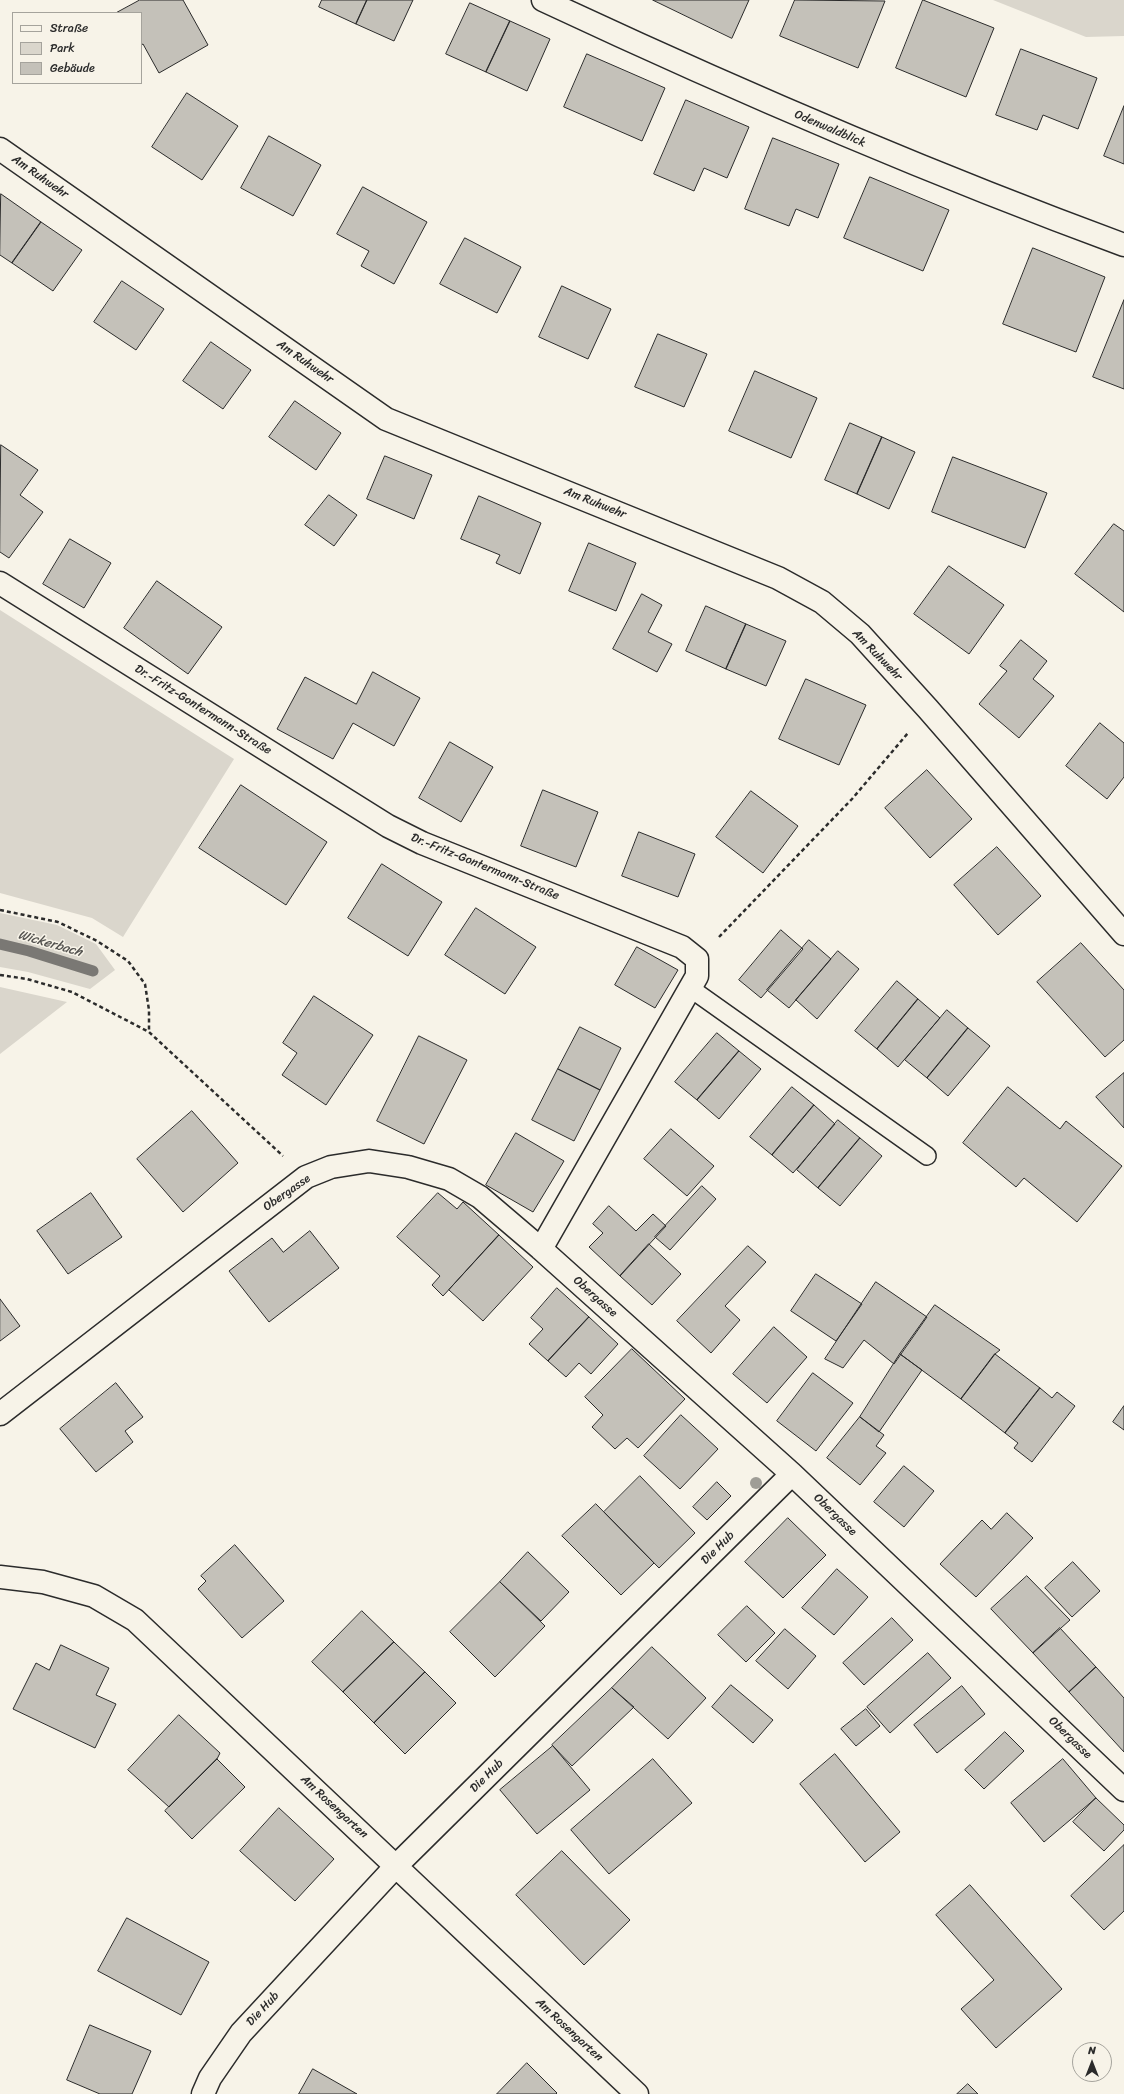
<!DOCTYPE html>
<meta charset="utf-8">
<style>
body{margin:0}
#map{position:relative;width:1124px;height:2094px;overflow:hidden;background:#f7f3e8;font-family:Sriracha,sans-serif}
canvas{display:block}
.legend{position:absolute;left:12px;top:12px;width:130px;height:72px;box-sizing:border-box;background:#f7f3e8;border:1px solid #a5a39c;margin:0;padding:5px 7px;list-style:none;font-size:12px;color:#2b2b2b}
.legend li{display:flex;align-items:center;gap:8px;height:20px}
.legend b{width:20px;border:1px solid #a5a39c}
.north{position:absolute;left:1072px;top:2042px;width:40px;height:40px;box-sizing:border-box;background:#f7f3e8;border:1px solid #a5a39c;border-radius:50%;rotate:0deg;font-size:11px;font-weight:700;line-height:16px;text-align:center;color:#2b2b2b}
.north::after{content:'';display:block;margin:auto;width:14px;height:18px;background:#2b2b2b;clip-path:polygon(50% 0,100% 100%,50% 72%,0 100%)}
</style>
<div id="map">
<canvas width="1124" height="2094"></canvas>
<ul class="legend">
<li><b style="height:5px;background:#f7f3e8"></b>Straße</li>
<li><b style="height:11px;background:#dad6cc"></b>Park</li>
<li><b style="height:11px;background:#c4c1b9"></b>Gebäude</li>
</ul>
<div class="north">N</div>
</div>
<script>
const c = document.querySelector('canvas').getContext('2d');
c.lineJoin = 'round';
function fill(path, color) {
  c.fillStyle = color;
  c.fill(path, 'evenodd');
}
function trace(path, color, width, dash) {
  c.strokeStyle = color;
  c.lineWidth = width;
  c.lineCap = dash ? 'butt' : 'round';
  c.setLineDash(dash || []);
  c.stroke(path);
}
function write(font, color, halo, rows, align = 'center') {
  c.font = font + ' Sriracha,sans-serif';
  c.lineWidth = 3;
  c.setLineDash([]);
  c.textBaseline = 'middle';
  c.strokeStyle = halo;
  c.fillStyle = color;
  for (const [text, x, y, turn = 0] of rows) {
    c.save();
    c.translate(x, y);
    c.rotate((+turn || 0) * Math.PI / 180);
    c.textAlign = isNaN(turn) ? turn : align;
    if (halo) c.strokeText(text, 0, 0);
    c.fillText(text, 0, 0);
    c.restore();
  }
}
const green = new Path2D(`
 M993,0H1124V36L1086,37Z
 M0,610L234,759L123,937L92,918L0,893Z
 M0,913L57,925L96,944L115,970L90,989L28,972L0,967Z
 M0,987L67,1002L0,1054Z`);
const stream = new Path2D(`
 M0,944L29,951L93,971`);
const building = new Path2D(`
 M140,0H183L208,45L159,73L143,44L141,45V13H116Z
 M322,0H367L356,24L319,7Z
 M367,0H413L394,41L356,24Z
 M653,0H749L732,38Z
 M795,0L885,1L858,68L780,36Z
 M923,0L994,28L966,97L896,68Z
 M470,3L510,21L486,72L446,54Z
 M510,21L550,39L527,91L486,72Z
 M1021,49L1097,78L1078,129L1043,115L1037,130L996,115Z
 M587,54L665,88L642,141L564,107Z
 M187,93L238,126L202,180L152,147Z
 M686,100L749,127L727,178L704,168L694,191L654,174Z
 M1124,106V164L1104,156Z
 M269,136L321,165L293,216L241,188Z
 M773,138L839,164L818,218L796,209L789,226L745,209Z
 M870,177L949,210L923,271L844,238Z
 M363,187L427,222L394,284L361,266L369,251L337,234Z
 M1,194L41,222L12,263L0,255Z
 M41,222L82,250L53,291L12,263Z
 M465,238L521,267L497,313L440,284Z
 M1033,248L1105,277L1076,352L1003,324Z
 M122,281L164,309L136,350L94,322Z
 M562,286L611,309L588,359L539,337Z
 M1124,300V389L1093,377Z
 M658,334L707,354L684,407L635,387Z
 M211,342L251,370L223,409L183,381Z
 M755,371L817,398L791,458L729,431Z
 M295,401L341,433L316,470L269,437Z
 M850,423L882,437L857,494L825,480Z
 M882,437L915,452L889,509L857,494Z
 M1,445L38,470L20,495L43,512L9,558L0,552Z
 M385,456L432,475L414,519L367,499Z
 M953,457L1047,493L1025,548L932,512Z
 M329,495L357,515L334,546L305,525Z
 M479,496L541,523L520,574L496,563L500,555L461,539Z
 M1114,524L1124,531V612L1075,574Z
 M70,539L111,563L84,608L43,584Z
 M589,543L636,563L616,611L569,591Z
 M949,566L1004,605L969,654L914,614Z
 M157,581L222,627L188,674L124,628Z
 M642,594L662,605L648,632L672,644L657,672L613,649Z
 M706,606L746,624L726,669L686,651Z
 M746,624L786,641L766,686L726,669Z
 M1021,640L1047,661L1033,679L1054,696L1019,738L979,704L1007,671L1000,666Z
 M373,672L420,698L394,746L353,723L333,759L277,729L305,677L356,704Z
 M806,679L866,705L839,765L779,739Z
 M1100,723L1124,743V777L1107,799L1066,766Z
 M450,742L493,767L461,822L419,798Z
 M927,770L972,819L930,858L885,808Z
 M241,785L327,842L286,905L199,848Z
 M543,790L598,812L576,867L521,846Z
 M751,791L798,826L763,873L716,837Z
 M639,832L695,854L678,897L622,876Z
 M997,847L1041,896L998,935L954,885Z
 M382,864L442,902L408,956L348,918Z
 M476,908L536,947L505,994L445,955Z
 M781,930L803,949L761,998L739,980Z
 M809,940L831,959L789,1008L767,990Z
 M1081,943L1124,990V1040L1105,1057L1037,982Z
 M637,947L678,970L655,1008L615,985Z
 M838,951L859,969L817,1019L796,1000Z
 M897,981L918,999L877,1049L855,1031Z
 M314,996L373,1035L326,1105L282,1075L297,1053L283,1043Z
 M918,999L940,1018L898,1067L877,1049Z
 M947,1010L968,1028L927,1078L905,1060Z
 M580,1027L621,1048L600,1090L558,1069Z
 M968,1028L990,1046L948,1096L927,1078Z
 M717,1033L739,1051L697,1100L675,1082Z
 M419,1036L467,1060L424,1144L377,1121Z
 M739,1051L761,1069L719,1119L697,1100Z
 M558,1069L600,1090L574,1141L532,1120Z
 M1124,1073V1128L1096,1097Z
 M792,1087L814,1105L772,1155L750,1137Z
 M1008,1087L1060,1129L1066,1121L1122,1166L1077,1222L1024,1178L1016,1187L963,1143Z
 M814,1105L835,1124L793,1173L772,1155Z
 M192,1111L238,1163L183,1212L137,1159Z
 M838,1120L860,1138L818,1188L797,1170Z
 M671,1129L714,1166L687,1196L644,1159Z
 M516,1133L564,1161L533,1212L486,1185Z
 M860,1138L882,1156L840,1206L818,1188Z
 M702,1186L716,1199L670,1250L655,1237Z
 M91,1193L122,1237L68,1274L37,1231Z
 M438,1193L457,1209L463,1202L499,1235L443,1296L432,1285L440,1276L397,1237Z
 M609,1206L636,1231L653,1214L666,1226L620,1276L589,1247L603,1233L593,1224Z
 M310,1231L339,1268L269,1322L229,1271L272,1238L283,1252Z
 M499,1235L533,1267L483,1321L449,1290Z
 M649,1244L681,1274L652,1305L620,1276Z
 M748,1246L766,1262L725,1306L740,1320L711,1353L677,1321Z
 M816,1274L862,1304L836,1341L791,1311Z
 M876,1282L927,1317L894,1364L864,1340L843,1368L825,1359Z
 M557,1288L589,1317L548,1361L529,1344L543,1329L531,1318Z
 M0,1299L20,1326L0,1341Z
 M935,1305L1000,1350L995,1354L961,1399L900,1354Z
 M589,1317L618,1344L591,1374L579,1363L566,1377L548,1361Z
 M774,1327L807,1357L767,1403L733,1374Z
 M632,1349L685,1399L638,1448L627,1438L615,1449L592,1427L603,1415L585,1397Z
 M900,1354L922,1370L879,1432L860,1417Z
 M995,1354L1040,1388L1005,1433L961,1399Z
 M813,1373L853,1403L816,1451L777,1421Z
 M116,1383L143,1417L125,1431L133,1442L96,1472L60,1429Z
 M1040,1388L1052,1398L1057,1392L1075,1406L1032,1462L1014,1448L1018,1443L1005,1433Z
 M1124,1406V1430L1113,1422Z
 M681,1415L718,1449L680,1489L644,1456Z
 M860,1417L884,1435L876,1446L886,1453L860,1485L827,1458Z
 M904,1466L934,1491L904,1527L874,1502Z
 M640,1476L695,1533L659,1568L604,1512Z
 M717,1482L731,1496L707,1520L693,1507Z
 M596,1504L654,1563L621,1595L562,1536Z
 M1007,1513L1033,1538L976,1597L940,1564L982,1520L991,1529Z
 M788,1518L826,1555L783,1598L745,1562Z
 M235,1545L284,1601L242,1638L198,1589L206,1581L201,1576Z
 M528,1552L569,1592L541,1621L500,1582Z
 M1073,1562L1100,1591L1072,1617L1045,1588Z
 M837,1569L868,1597L834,1635L802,1608Z
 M1027,1576L1070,1620L1033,1653L991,1609Z
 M500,1582L545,1626L495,1677L450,1632Z
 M747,1606L775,1633L746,1662L718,1635Z
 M362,1611L394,1642L343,1692L312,1662Z
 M892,1618L913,1640L864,1685L843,1663Z
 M1060,1628L1096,1667L1069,1692L1033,1653Z
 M785,1629L816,1656L788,1689L756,1661Z
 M394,1642L425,1672L374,1723L343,1692Z
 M61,1645L109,1668L96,1695L116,1704L95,1748L13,1709L36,1663L49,1670Z
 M652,1647L706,1698L668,1739L612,1688Z
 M928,1653L951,1678L890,1733L867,1707Z
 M1096,1667L1124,1698V1752L1069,1692Z
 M425,1672L456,1703L405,1754L374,1723Z
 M731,1685L773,1720L753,1743L712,1707Z
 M962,1686L985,1714L937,1753L914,1725Z
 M612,1688L634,1707L572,1766L552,1745Z
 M866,1709L880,1726L856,1746L841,1729Z
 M179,1715L220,1753L217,1759L169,1807L128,1770Z
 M1005,1732L1024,1751L984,1789L965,1770Z
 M553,1746L590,1790L537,1834L500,1790Z
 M835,1754L900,1832L865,1862L800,1784Z
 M217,1759L245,1787L192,1839L165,1811Z
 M653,1759L692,1803L609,1874L571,1830Z
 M1063,1759L1096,1798L1044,1842L1011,1803Z
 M1096,1798L1124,1825V1830L1104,1851L1073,1822Z
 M279,1808L334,1859L295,1901L240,1851Z
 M1124,1845V1911L1104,1930L1071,1896Z
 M562,1851L630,1920L584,1965L516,1895Z
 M970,1885L1062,1989L996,2048L961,2009L994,1980L936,1915Z
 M127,1918L209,1962L181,2015L98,1971Z
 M90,2025L151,2051L132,2094H100L67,2080Z
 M527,2063L557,2093L556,2094H497Z
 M313,2069L357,2094H299Z
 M968,2084L978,2094H957Z`);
const path = new Path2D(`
 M0,910L58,922L97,941L128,961L145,984L149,1010V1032
 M719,937L852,799L908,733
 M0,975L27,979L72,992L149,1032L283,1156`);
const lane = new Path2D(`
 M690,988L927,1156`);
const street = new Path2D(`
 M543,0C733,89 926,172 1124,245
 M0,149L386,419L778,578L822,602L860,634L928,709L1124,934
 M0,583L388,826L422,843L682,947L697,959V976L541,1249
 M0,1414L306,1177L331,1167L369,1161L408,1167L449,1179L480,1197L541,1249L792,1474L1124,1790
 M0,1577L43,1582L94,1596L135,1620L637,2094
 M203,2094L210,2078L241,2033L396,1866L792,1474`);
const trees = [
 [756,1483]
];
const streetNames = [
 ["Odenwaldblick",830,129,23],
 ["Am Ruhwehr",40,177,35],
 ["Am Ruhwehr",305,362,35],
 ["Am Ruhwehr",595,503,22],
 ["Am Ruhwehr",877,655,46],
 ["Dr.-Fritz-Gontermann-Straße",203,710,32],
 ["Dr.-Fritz-Gontermann-Straße",485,867,22],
 ["Obergasse",287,1193,-35],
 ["Obergasse",595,1297,42],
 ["Obergasse",835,1515,44],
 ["Die Hub",718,1548,-45],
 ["Obergasse",1070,1738,44],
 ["Die Hub",487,1776,-45],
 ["Am Rosengarten",334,1807,43],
 ["Die Hub",263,2009,-47],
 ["Am Rosengarten",569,2030,43]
];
const waterNames = [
 ["Wickerbach",50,944,16]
];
fill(green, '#dad6cc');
trace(stream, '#7a7874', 11);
fill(building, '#c4c1b9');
trace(building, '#2b2b2b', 1);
trace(lane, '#2b2b2b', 20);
trace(street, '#2b2b2b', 25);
trace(path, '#2b2b2b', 2.5, [4, 3]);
trace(lane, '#f7f3e8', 17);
trace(street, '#f7f3e8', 22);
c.fillStyle = '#9f9d96';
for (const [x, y] of trees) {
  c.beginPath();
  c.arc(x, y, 6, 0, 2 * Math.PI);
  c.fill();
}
write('12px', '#2b2b2b', '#f7f3e8', streetNames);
write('italic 13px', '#53524f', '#f7f3e8', waterNames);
</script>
